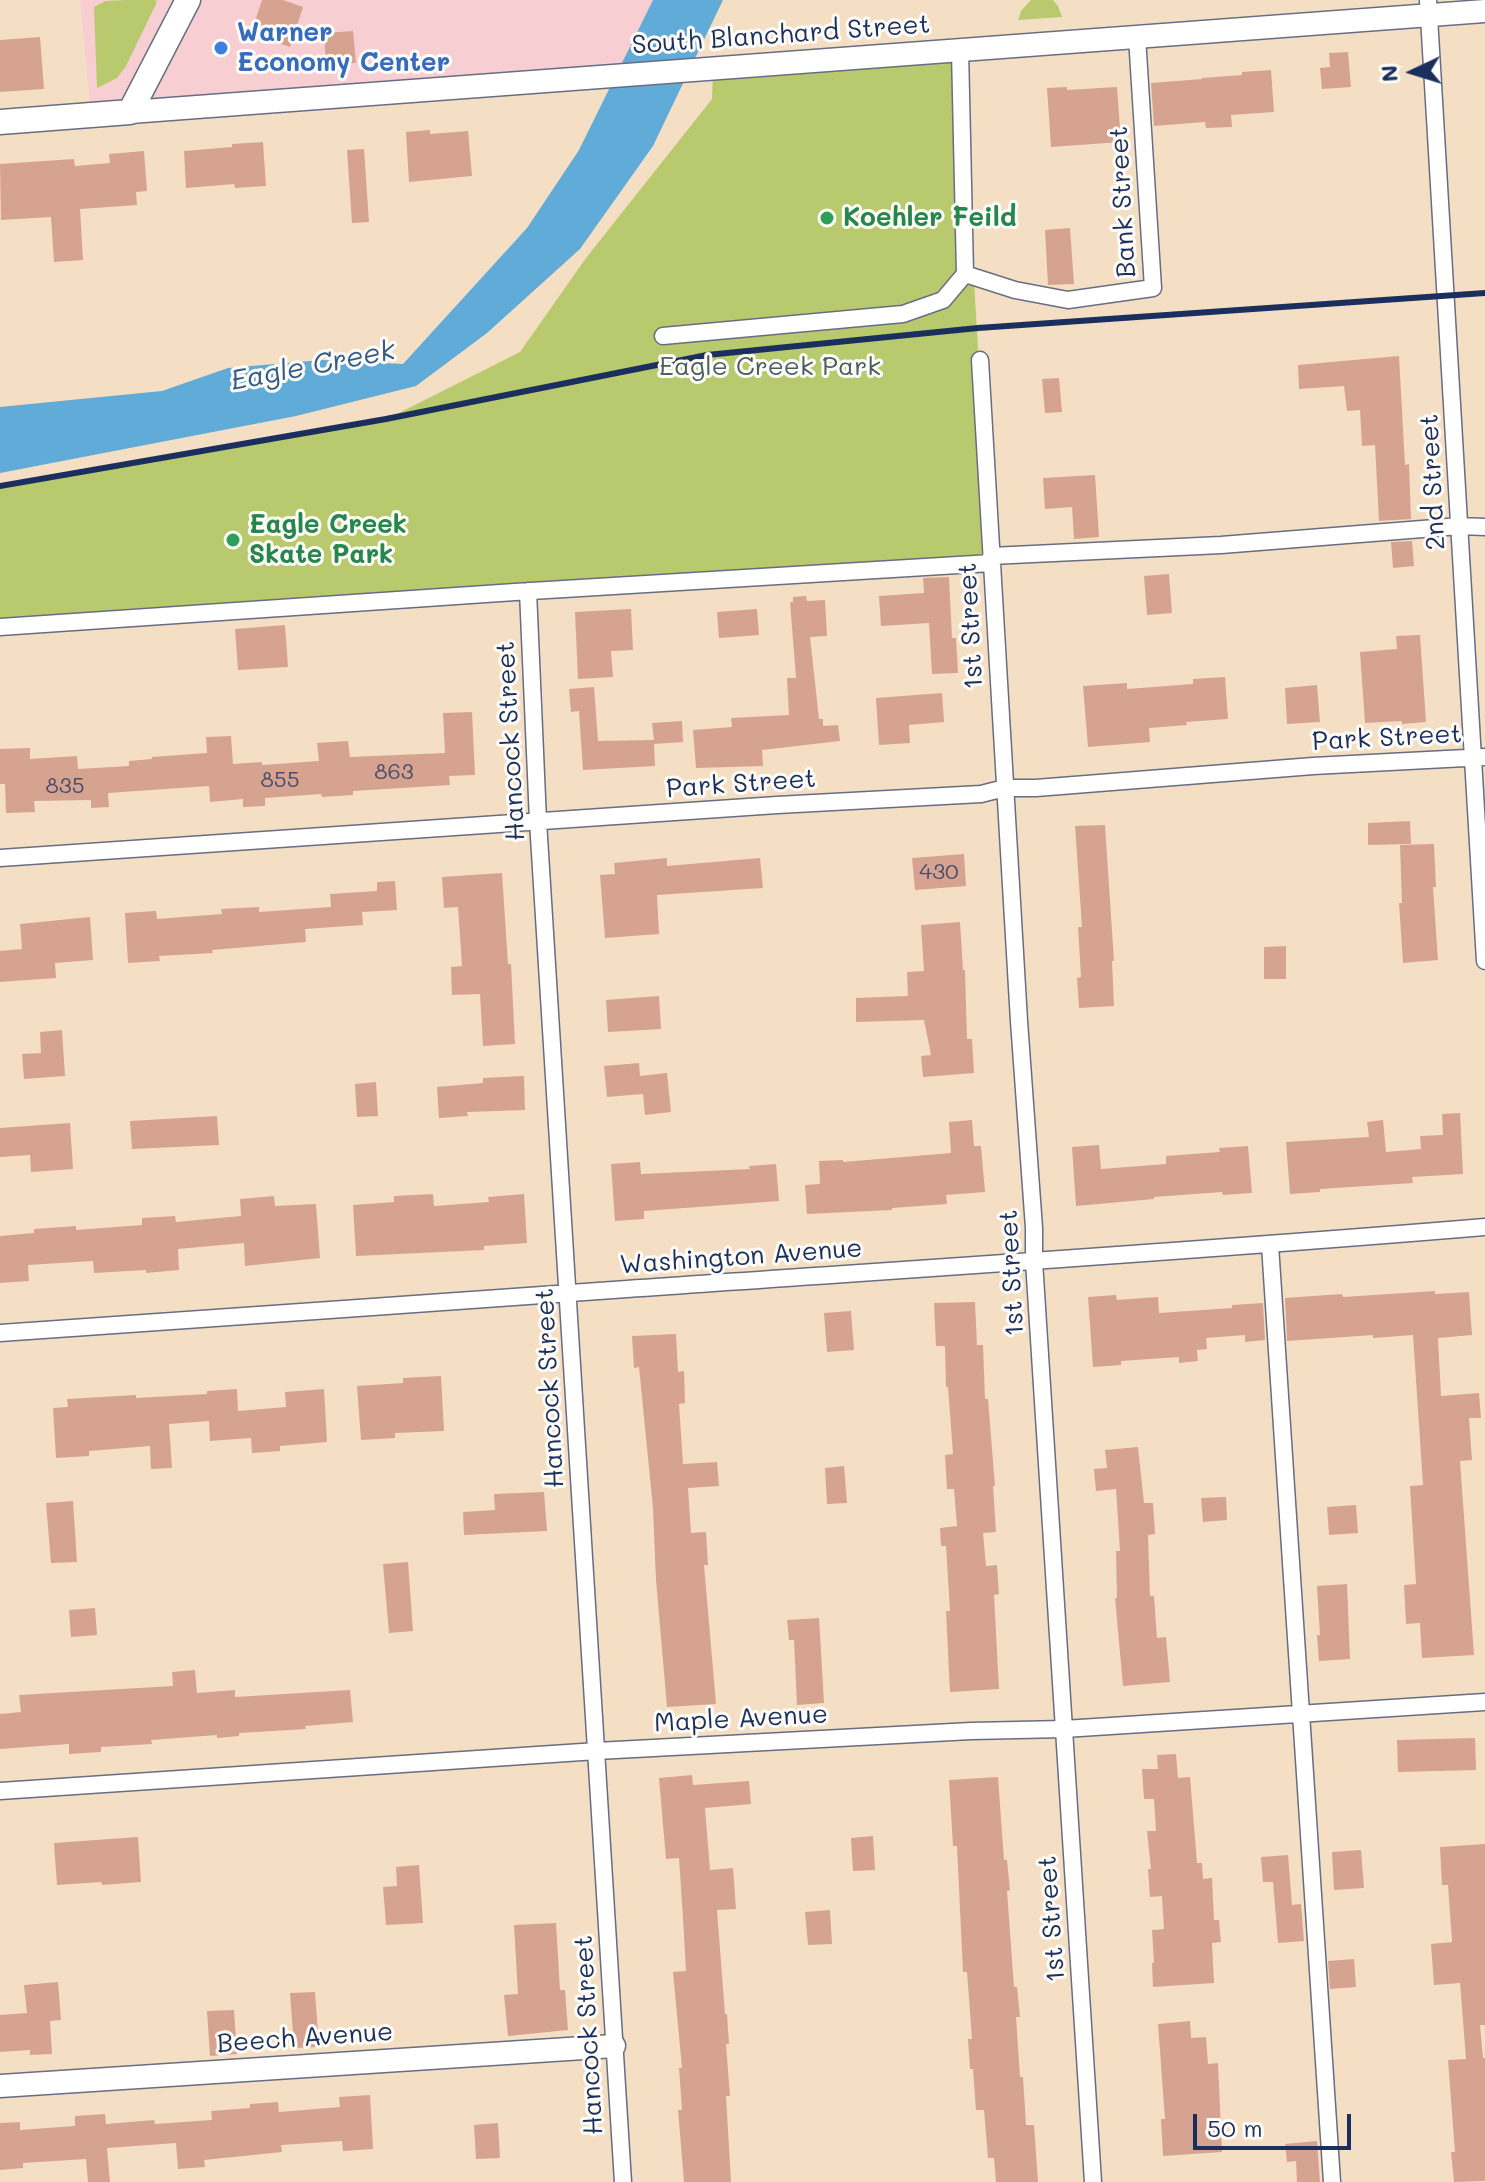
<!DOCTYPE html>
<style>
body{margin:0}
#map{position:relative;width:1485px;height:2182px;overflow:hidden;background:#f5dfc4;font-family:Mali,sans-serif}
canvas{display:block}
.north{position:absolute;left:1373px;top:32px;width:80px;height:80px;-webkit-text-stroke:6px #fdfcf7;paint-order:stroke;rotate:266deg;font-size:22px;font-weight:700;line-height:32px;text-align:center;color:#1b2f5e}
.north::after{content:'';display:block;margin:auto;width:28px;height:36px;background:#1b2f5e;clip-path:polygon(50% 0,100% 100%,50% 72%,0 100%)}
.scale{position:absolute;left:1193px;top:2114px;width:158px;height:36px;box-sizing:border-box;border:4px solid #1b2f5e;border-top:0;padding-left:10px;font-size:24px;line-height:28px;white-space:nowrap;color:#1b2f5e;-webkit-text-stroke:6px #fdfcf7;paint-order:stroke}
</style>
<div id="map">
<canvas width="1485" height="2182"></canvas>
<div class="north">N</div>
<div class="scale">50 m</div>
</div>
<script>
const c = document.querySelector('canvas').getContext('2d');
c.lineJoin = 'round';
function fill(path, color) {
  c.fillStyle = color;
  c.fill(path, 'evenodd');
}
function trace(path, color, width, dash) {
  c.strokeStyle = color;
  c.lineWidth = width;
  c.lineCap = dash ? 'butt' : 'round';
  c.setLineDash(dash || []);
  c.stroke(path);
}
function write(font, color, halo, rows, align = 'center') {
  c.font = font + ' Mali,sans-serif';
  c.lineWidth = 6;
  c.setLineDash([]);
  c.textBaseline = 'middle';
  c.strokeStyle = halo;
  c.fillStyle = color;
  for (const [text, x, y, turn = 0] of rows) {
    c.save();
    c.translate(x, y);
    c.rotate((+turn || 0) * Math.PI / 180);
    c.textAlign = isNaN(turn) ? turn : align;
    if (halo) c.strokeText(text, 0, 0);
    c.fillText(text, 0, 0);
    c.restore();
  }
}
const built = new Path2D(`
 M80,0H653L621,65L91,115Z`);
const green = new Path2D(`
 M127,0H155L157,2L126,66L117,78L97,88L94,7L105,1Z
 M1031,0H1053L1058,6L1062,17L1018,20L1021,11Z
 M960,50L991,563L0,627V486L387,419L520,352L586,258L712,99L713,68Z`);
const water = new Path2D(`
 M653,0H723L653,146L580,249L487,333L416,386L296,416L0,473V407L162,391L228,368L322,360L403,364L527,228L579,150Z`);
const building = new Path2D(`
 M262,0H283L303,7L290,47L251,34Z
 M353,31L356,63L326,65L324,33Z
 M40,37L44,89L0,92V40Z
 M1348,52L1351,87L1322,89L1320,68L1330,67L1329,53Z
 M1271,70L1274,112L1231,115L1232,127L1206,128L1205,122L1154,126L1151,83L1202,79V78L1242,75V72Z
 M1067,87V90L1117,87L1121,142L1051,147L1047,88Z
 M430,130V134L468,131L472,176L409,182L406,132Z
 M263,142L266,186L235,188L234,184L186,188L184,151L232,147V144Z
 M364,149L369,222L352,223L347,150Z
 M144,151L147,191L136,192L137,205L80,209L83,260L54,262L51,217L1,220L0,164L74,159L75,166L110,163L109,154Z
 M1070,228L1074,284L1048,285L1045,230Z
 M1399,356L1405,465L1409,464L1411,519L1379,521L1375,445L1362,446L1360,410L1347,411L1344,386L1299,389L1298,365Z
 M1059,378L1062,412L1045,413L1042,379Z
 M1095,475L1099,537L1074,539L1072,507L1045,509L1043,478Z
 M1412,541L1414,566L1393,568L1391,542Z
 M1169,574L1172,613L1147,615L1144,576Z
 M949,577L952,638H956L958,673L932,674L929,623L881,626L879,596L924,593L923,578Z
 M806,596L807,601L825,600L827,636L810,637L819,719H823V726L838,725L840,741L762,750L763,766L696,768L693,730L732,727L731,718L789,715L787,678H796L790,602H793V597Z
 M631,609L633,650L611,651L613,677L578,679L575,612Z
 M757,609L759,635L719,638L717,612Z
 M285,625L288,667L238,670L235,629Z
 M1420,635L1426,722L1402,724V721L1365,723L1360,652L1397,649L1396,636Z
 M1225,677L1228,719L1186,722L1187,725L1149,728L1150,742L1088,747L1083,686L1127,683V689L1193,684V679Z
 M1317,685L1320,722L1287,724L1285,688Z
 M594,687L598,741L654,740L652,723L682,721L683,742L654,744L655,766L583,770L579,711L571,712L569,689Z
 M942,693L944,722L909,725L910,743L879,745L876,698Z
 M472,712L475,775L449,776L450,785L353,791V795L322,797L321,794L265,798V806L243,807V799L210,802L209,786L108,793L109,807L91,808V800L34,801L35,812L6,813L5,784H0V749L30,748V759L77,756L78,769L129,766V761L152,759V757L207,753L206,737L231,736L233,764L262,762V765L319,761L317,743L348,741L350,757L445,753L443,713Z
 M1410,821L1411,844L1368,845V823Z
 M1105,825L1114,961H1112L1114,1006L1079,1008L1077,978L1081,977L1078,927H1082L1075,826Z
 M1434,844L1436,887H1433L1438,960L1403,963L1399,903H1402L1400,845Z
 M964,854L966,886L915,890L912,858Z
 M667,858V866L760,858L763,888L657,895L659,934L605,938L600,875L615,874L614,863Z
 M502,873L508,964H511L515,1044L483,1046L480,994L452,995L451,967L462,966L458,907L444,908L442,877Z
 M395,881L397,910L362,912L363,925L305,929L306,942L212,950L213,953L159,956L160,961L128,963L125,913L156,911L157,919L222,914L221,909L259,907V912L331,907L330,894L377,891V882Z
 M90,917L93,960L55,963L56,978L0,982V951L22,949L20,924Z
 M960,922L963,970H965L967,1039H972L974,1073L923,1077L921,1056L931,1055L924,1020L856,1022V998L908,996L907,972L924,971L921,925Z
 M1286,946V979H1264V947Z
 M659,996L661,1029L608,1032L606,1000Z
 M62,1030L65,1076L24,1079L22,1054L41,1053L40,1032Z
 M639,1063L640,1076L667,1073L671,1112L645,1115L643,1094L607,1097L604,1066Z
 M524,1076L525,1110L467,1112L468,1116L439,1118L437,1087L483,1083V1078Z
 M376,1082L378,1116L357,1117L355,1084Z
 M1460,1113L1463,1174L1412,1177L1413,1183L1320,1189V1192L1290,1194L1286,1142L1369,1137L1367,1122L1383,1120L1386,1152L1421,1149L1420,1136L1443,1135L1442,1114Z
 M217,1116L219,1145L132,1149L130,1121Z
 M972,1120L974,1146H981L985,1192L946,1195L947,1204L892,1208V1210L807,1214L805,1185L820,1184L819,1161L843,1160V1162L951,1153L949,1122Z
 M70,1123L73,1169L31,1172L30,1155L0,1157V1128Z
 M1099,1145L1101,1169L1166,1164V1156L1220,1152L1219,1148L1248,1146L1252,1193L1223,1195L1222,1192L1154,1197V1199L1076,1206L1072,1147Z
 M640,1162L641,1174L750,1169L749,1166L776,1164L779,1201L644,1211V1219L615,1221L611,1164Z
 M433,1194L434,1206L489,1202L488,1197L524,1194L527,1243L484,1246V1250L356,1256L353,1205L394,1202V1196Z
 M274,1196L275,1206L316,1204L320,1258L245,1266L244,1243L178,1249L179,1270L146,1273V1270L94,1273L93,1261L28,1265L29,1281L0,1283V1236L34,1233V1229L76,1226V1230L142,1225V1218L175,1216L176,1222L241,1216L240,1199Z
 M1435,1291V1294L1469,1292L1472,1335L1438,1338L1441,1396L1479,1393L1481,1418H1469L1472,1460L1460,1461L1474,1655L1422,1658L1420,1623L1406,1624L1404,1585L1416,1584L1410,1486L1423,1485L1413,1335L1373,1338V1335L1287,1341L1285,1298L1342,1294L1343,1297Z
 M1116,1295L1117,1300L1158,1297L1159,1313L1232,1308V1305L1263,1303L1265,1340L1245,1342V1335L1206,1338L1207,1349L1197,1350L1198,1361L1179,1363V1357L1121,1361V1365L1093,1367L1088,1297Z
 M975,1302L977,1345H983L985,1399H988L995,1486H993L996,1532L983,1533L986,1566L997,1565L999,1594L994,1595L999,1689L950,1692L946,1611H950L946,1546H941L940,1528L957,1526L954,1489H947L945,1455L953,1454L948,1387H946L945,1346H936L934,1303Z
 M851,1311L854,1350L827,1352L824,1313Z
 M676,1334L678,1372L684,1371L685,1403L679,1404L683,1464L717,1462L719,1486L688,1488L691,1533L706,1532L708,1565H704L716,1704L667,1707L656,1580L653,1508L639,1367L634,1368L632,1336Z
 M441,1376L444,1431L395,1433V1438L361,1440L357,1386L403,1383V1378Z
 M237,1389L238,1411L286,1407L285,1392L324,1389L327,1442L280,1446V1451L252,1453L251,1438L210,1441L209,1421L169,1424L172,1468L151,1469L150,1446L89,1451V1456L56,1458L53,1408L68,1407L67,1399L136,1395V1398L207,1394V1391Z
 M1138,1447L1144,1503H1153L1155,1534L1148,1535L1150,1596H1154L1157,1638L1166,1637L1170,1682L1123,1686L1115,1598H1117L1116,1551H1120L1116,1489L1096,1491L1094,1469L1107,1468L1105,1450Z
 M844,1466L847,1503L827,1504L825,1468Z
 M544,1492L547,1531L464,1535L463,1512L495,1510L494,1494Z
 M1226,1497L1227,1520L1203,1522L1201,1498Z
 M73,1501L77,1562L51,1563L46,1503Z
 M1356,1505L1358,1533L1329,1535L1327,1507Z
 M408,1562L413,1631L389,1633L383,1564Z
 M1347,1584L1350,1659L1319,1661L1317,1635H1320L1317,1586Z
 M95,1608L97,1635L71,1637L69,1610Z
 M819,1618L824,1703L797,1705L794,1640H789L787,1620Z
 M195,1670L197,1693L235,1690V1697L350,1690L353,1722L305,1726L306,1729L239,1733V1736L217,1738V1735L151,1740L152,1744L101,1747V1752L69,1754V1744L0,1749V1714L21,1712L19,1695L173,1686L172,1672Z
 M1475,1738L1476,1770L1398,1772L1397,1740Z
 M1176,1754L1178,1778L1190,1777L1197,1863H1202L1203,1879L1212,1878L1214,1920H1219L1221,1942L1212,1943L1214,1983L1153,1987L1152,1963H1154L1152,1930L1164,1929L1162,1896L1150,1897L1148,1869H1151L1147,1831H1156L1154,1799H1144L1142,1769H1158L1157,1755Z
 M692,1775L693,1785L749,1781L751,1804L705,1808L710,1870L733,1868L736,1909L717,1910L725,2014H727L729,2044H726L730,2096H726L731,2182H684L678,2110H682L679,2068H682L673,1972L686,1971L683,1918L679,1858L666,1859L659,1778Z
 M998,1777L1004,1860H1007L1010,1890L1007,1891L1014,1987H1017L1020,2017H1016L1020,2077H1023L1026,2125H1034L1038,2182H996L994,2158H988L984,2110H976L973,2069H970L968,2039H972L967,1972H963L957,1846H953L949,1780Z
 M873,1836L875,1870L853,1871L851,1838Z
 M138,1837L141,1882L102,1885L101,1882L57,1885L54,1843Z
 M1485,1844V2025H1480L1483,2058H1485V2181L1454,2182L1451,2152H1455L1448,2060L1466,2059L1460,1983L1434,1985L1431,1944L1452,1942L1448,1885H1442L1440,1847Z
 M1361,1850L1364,1888L1334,1890L1332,1852Z
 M1288,1855L1292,1905L1301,1904L1304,1941L1278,1943L1273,1882H1263L1261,1857Z
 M419,1865L423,1923L386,1925L383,1887L397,1886L396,1867Z
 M830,1910L832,1944L808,1945L805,1912Z
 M556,1923L560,1990H565L568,2030L508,2036L504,1995L518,1994L514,1925Z
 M1354,1959L1356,1987L1330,1989L1328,1961Z
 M58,1982L61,2020L50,2021L52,2054L30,2055V2050L0,2052V2015L27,2013L24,1985Z
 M315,1992L319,2047L294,2048L290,1993Z
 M234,2010L237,2054L210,2056L207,2011Z
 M1190,2021L1191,2038L1206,2037L1208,2064L1218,2063L1222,2152L1163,2156L1161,2119H1165L1158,2024Z
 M370,2095L373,2149L343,2151L342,2141L281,2145L282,2152L204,2160L205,2167L178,2169L176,2143L107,2148L110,2182H88L86,2159L23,2163V2168L0,2170V2123L20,2122V2130L75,2126V2116L105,2114L106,2124L154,2120L155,2124L212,2120L211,2111L250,2108V2104L278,2102L279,2112L340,2107L339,2097Z
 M498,2123L500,2158L476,2159L474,2125Z
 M1317,2141L1320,2182H1297L1296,2161L1287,2162L1285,2144Z`);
const minor = new Path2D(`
 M1428,0L1485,961
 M960,50L965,274
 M663,336L903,314L943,300L965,274L1015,290L1068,300L1153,288L1137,37
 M980,360L1019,1021L1034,1228V1261L1093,2182
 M991,556L1221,545L1460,526L1485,527
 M528,591L538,821L623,2182
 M0,627L515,592L991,563
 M0,858L777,805L981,794L1005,788H1036L1313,766L1485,757
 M1270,1245L1332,2182
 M0,1333C209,1320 418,1303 627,1289C913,1269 1199,1251 1485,1227
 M0,1791L597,1751L971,1731L1064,1729L1485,1702`);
const tertiary = new Path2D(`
 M130,112L1485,11
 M0,2086L614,2046`);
const secondary = new Path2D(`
 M0,122L130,112L188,0`);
const rail = new Path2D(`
 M0,486L386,419L707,355L978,328L1485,293`);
const markers = [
 [221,48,8,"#3f7fe0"],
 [827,218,8,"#2e9e5b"],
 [233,540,8,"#2e9e5b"]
];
const numberNames = [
 ["863",394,772],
 ["855",280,780],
 ["835",65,786],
 ["430",939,872]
];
const shopNames = [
 ["Warner",237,33],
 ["Economy Center",237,63]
];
const streetNames = [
 ["South Blanchard Street",781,35,-4],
 ["Bank Street",1123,202,-93],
 ["2nd Street",1433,482,-93],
 ["1st Street",971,626,-93],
 ["Park Street",1387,738,-3],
 ["Hancock Street",511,741,-93],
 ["Park Street",741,784,-4],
 ["Washington Avenue",741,1257,-4],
 ["1st Street",1012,1273,-93],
 ["Hancock Street",550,1388,-93],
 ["Maple Avenue",741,1719,-3],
 ["1st Street",1052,1919,-94],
 ["Hancock Street",589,2035,-93],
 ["Beech Avenue",305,2038,-4]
];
const leisureNames = [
 ["Koehler Feild",843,218],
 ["Eagle Creek",249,525],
 ["Skate Park",249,555]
];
const parkNames = [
 ["Eagle Creek Park",770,367]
];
const waterNames = [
 ["Eagle Creek",313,366,-11]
];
fill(built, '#f7cfd2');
fill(green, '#b8ca6d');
fill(water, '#60abd8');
fill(building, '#d7a391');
trace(minor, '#676d82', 19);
trace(tertiary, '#676d82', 25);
trace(secondary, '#676d82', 27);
trace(minor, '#fff', 16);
trace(tertiary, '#fff', 22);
trace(secondary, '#fff', 24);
trace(rail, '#1b2f5e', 6);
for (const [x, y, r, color] of markers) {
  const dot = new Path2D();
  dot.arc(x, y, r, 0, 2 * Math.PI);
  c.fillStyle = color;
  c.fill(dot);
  trace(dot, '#fdfcf7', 3);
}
write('22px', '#4a4c6b', null, numberNames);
write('bold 26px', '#366cbe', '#fdfcf7', shopNames, 'left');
write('26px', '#1b2f5e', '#fdfcf7', streetNames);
write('bold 26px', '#27864d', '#fdfcf7', leisureNames, 'left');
write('26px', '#4a5e62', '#fdfcf7', parkNames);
write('italic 28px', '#335a89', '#fdfcf7', waterNames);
</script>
